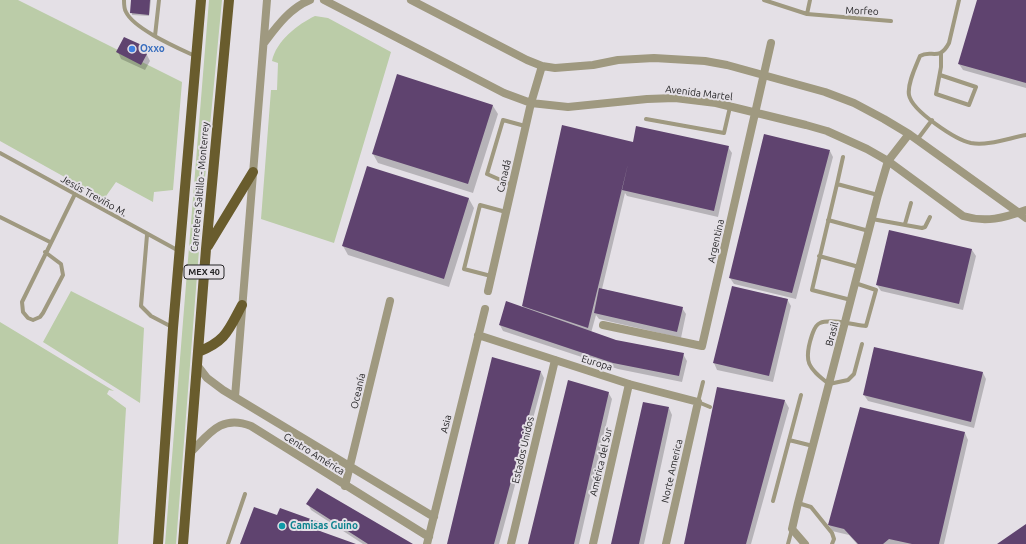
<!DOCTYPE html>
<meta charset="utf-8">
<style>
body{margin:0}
canvas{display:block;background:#e4e0e6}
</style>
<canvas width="1026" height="544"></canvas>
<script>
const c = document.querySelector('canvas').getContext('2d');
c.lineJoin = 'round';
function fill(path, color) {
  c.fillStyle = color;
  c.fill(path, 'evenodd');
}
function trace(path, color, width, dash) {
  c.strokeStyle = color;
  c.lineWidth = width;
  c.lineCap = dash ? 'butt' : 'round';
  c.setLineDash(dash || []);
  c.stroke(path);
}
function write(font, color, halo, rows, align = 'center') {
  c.font = font + ' Ubuntu,sans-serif';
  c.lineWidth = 4;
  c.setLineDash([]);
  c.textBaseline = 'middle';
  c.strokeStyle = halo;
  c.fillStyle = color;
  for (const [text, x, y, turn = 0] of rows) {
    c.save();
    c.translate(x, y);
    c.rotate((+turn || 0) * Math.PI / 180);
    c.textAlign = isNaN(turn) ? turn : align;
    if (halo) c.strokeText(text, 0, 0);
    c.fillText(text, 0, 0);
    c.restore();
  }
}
const green = new Path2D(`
 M0,0H18L182,82L173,190L154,192L153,202L116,182L104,199L0,141Z
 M209,0H222L203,199L176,544H165Z
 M315,16L328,18L391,52L334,243L261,219L271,90H277L278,63L272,61C276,41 298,24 315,16Z
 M71,291L144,328L140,403L43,342Z
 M0,322L114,391L109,390L107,394L126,408L118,544H0Z`);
const shadow = new Path2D(`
 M132,0H151L149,16L132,15Z
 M978,0H1026V88L963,70L959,64Z
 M143,47L150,61L145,70L121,59L118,52Z
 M493,106L498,114L473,193L378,163L373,154Z
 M634,143L728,147L732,153L718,217L627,196L625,193L602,289L682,308L686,314L681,338L599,319L596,315L591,333L616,341L683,354L687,361L682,382L618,369L503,331L500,325L524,309L523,306Z
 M830,151L833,157L796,299L734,284L730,278Z
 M368,167L469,199L474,208L449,287L348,255L343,246Z
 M972,250L976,256L963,310L881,291L877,285Z
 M733,287L787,299L791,306L773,382L717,370L714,363Z
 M541,372L544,378L499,544H448Z
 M983,373L986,379L974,428L868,401L864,395Z
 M718,388L785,401L789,408L751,544H685Z
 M608,392L612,399L579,544H529Z
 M669,408L672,415L644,544H612Z
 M861,409L965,433L968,440L944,544H857L849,535L832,531L829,525Z
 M308,504L412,544H363L311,510Z
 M278,516L319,523L322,529L321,532L353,544H241Z`);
const building = new Path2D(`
 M131,0H150L149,15L130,13Z
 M977,0H1026V83L958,64Z
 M124,37L144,46L147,54L141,65L116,52Z
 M397,74L493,105L468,184L372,154Z
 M562,125L633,142L636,126L729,146L714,211L622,190L628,164L588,328L522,306Z
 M764,134L830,150L792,293L729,278Z
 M367,166L469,198L444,279L342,246Z
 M889,230L972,249L959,304L876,285Z
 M732,286L788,299L769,376L713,363Z
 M599,288L683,307L677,332L594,313Z
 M506,301L616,340L684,353L679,376L613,363L499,325Z
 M874,347L983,372L971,422L863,395Z
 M492,357L541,371L494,544H447Z
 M568,380L609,392L574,544H528Z
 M717,387L785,400L746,544H684Z
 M643,402L669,407L639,544H611Z
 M860,407L965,432L939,544H912L889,539L883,544H858L844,529L828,525Z
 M317,488L413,544H368L306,504Z
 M254,507L277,515L280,508L319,522L317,530L356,544H240Z
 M1026,524V544H997Z`);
const service = new Path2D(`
 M124,0C124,4 124,9 126,12C134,29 178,48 195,56
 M764,0L807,14L891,21
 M959,0L949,43C939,62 931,49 920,56C916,66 907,84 909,95C912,111 956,140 971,143C988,146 1009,138 1026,135
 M807,14L810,0
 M155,36L159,0
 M940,75L976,87L969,105L936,94L941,67V53
 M646,119L724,133L730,107
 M917,140L932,120
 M0,153L179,251
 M837,184L843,157
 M512,185L487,174L503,120L525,126
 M0,217L50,242
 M872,219L922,228L925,227L930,217
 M828,220L869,231
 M905,224L911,203
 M147,235L141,306L151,316L172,327
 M45,252L61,264L63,275L43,313L40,317L33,320L28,318L23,312L22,302L75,194
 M819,256L859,267
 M491,276L464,269L480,205L506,212
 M855,283L876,290L866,326C855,325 830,318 820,323C815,325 814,330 812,335C803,362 808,368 829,384L848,380L854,374L862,344
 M851,300L812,290L837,184L878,195
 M703,382L698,402L710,407
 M789,440L813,446
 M773,501L801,395
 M798,503L811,507L832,533L834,539L832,544
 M228,544L245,494
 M788,544L792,529`);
const minor = new Path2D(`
 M324,0L504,93L531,103L568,107L647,99L675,98L716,103L806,125L827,131L867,149L888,161L963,216C986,223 1004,218 1026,210
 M411,0L527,60L542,66L555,68L593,65L618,60L654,58L705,61L727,65L825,92L854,103L884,119L909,134L1026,218
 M264,43C277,26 290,8 310,0
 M488,291L531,103L542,66
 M603,325L702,346L771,43
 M478,335L629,384L698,402L666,544
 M197,365L207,378L223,390L434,517
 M235,397L267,0
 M190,453C209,434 221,414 251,426L429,537
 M345,486L390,301
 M427,544L485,309
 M511,544L555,360
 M593,544L629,384
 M805,544L792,529L798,503L878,195L888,161L909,134`);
const primary = new Path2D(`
 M208,246L253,172
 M198,352C226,341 228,331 242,305
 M158,544L173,328L201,0
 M183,544L206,249L229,0`);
const markers = [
 [132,49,4,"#3f7fe0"],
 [282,526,4,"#0f9aa8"]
];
const shields = [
 [204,272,40]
];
const shieldNames = [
 ["MEX 40",204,272]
];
const streetNames = [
 ["Morfeo",862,11,2],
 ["Avenida Martel",699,93,7],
 ["Canadá",504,176,-77],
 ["Carretera Saltillo - Monterrey",200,187,-85],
 ["Jesús Treviño M.",94,196,29],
 ["Argentina",716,241,-77],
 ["Brasil",832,334,-75],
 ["Europa",597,363,17],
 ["Oceanía",358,391,-77],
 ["Asia",446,424,-76],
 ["Estados Unidos",523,450,-77],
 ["Centro América",314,454,32],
 ["América del Sur",601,462,-77],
 ["Norte America",672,471,-77]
];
const shopNames = [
 ["Oxxo",140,49]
];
const cultureNames = [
 ["Camisas Guino",290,526]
];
fill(green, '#bbcca8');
fill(shadow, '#0003');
fill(building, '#5f436f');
trace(service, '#9f9980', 4);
trace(minor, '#9f9980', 8);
trace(primary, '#695c2d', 10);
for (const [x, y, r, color] of markers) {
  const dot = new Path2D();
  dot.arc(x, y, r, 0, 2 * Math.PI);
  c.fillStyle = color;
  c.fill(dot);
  trace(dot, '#e4e0e6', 1.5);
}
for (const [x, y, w] of shields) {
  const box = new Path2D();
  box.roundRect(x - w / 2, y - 7, w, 14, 3);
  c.fillStyle = '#e4e0e6';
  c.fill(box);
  trace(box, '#252426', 1);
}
write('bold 9px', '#252426', null, shieldNames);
write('10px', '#252426', '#e4e0e6', streetNames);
write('bold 10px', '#366cbe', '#e4e0e6', shopNames, 'left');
write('bold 10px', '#0d838f', '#e4e0e6', cultureNames, 'left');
</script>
